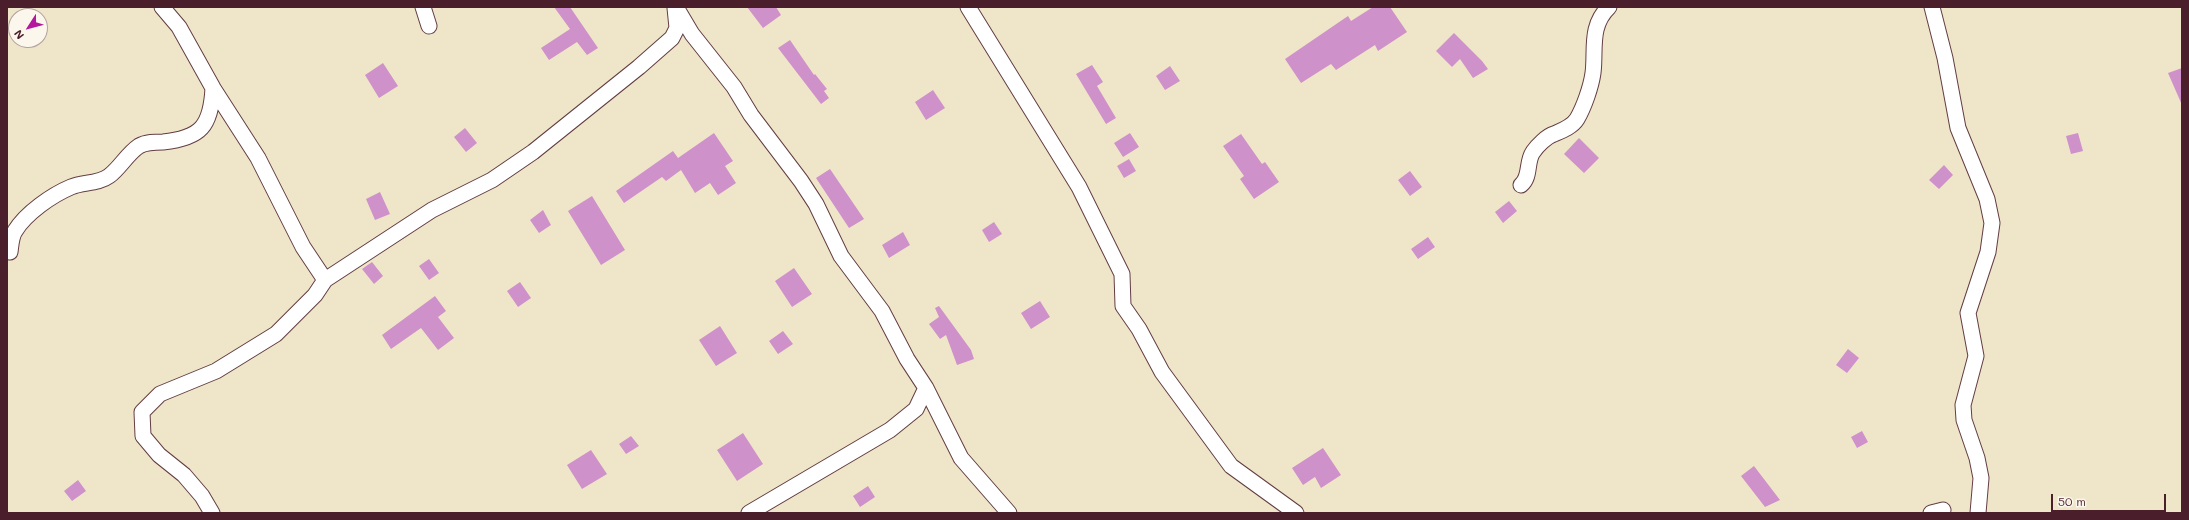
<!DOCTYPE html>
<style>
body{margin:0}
#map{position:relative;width:2189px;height:520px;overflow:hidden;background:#efe6c9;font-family:Mali,sans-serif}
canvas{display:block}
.frame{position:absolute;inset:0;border:8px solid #4a1f2b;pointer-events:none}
.north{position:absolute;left:8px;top:8px;width:40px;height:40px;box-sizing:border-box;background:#fbf7ec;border:1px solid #b4a19f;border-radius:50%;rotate:234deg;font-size:11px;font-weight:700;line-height:16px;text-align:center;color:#4a1f2b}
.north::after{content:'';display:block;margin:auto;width:14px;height:18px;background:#b5179e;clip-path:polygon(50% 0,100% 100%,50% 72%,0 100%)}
.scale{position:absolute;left:2051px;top:494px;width:115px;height:18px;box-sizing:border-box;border:2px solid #4a1f2b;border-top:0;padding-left:5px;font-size:12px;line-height:14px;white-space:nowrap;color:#4a1f2b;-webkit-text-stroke:3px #fbf7ec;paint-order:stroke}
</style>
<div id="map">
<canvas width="2189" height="520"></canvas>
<div class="frame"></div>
<div class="north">N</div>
<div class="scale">50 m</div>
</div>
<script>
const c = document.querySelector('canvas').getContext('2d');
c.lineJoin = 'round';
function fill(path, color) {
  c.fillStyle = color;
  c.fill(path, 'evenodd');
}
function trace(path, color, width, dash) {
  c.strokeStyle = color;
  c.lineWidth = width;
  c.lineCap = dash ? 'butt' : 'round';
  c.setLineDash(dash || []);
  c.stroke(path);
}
const building = new Path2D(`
 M554,7H570L598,48L587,55L577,42L549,60L541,48L570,29Z
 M747,7H776L781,15L763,28Z
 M1373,7H1390L1407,32L1378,51L1375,45L1336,70L1331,64L1301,83L1285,59L1348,16L1351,21Z
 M1454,33L1482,61L1488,69L1473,78L1460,59L1452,67L1436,51Z
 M790,40L814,75L815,74L827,89L824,91L829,98L821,104L778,48Z
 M383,63L398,86L379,98L365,75Z
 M1092,65L1103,82L1097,86L1116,118L1106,124L1076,74Z
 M1170,66L1180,81L1165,90L1156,76Z
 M2182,68V105L2168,73Z
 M933,90L945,108L926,120L915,102Z
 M465,128L477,143L466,152L454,137Z
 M714,133L733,161L725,166L736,183L718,195L710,183L695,193L681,170L666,181L662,177L624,203L616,191L673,151L678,158Z
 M1130,133L1139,147L1123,157L1114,143Z
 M2078,133L2083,151L2071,154L2066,136Z
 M1241,134L1262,164L1265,162L1279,182L1254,199L1240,179L1244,176L1223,146Z
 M1579,138L1599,158L1584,173L1564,154Z
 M1129,159L1136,171L1124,178L1117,166Z
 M1944,165L1953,175L1939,189L1929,180Z
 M830,169L864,219L849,228L816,178Z
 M1410,171L1422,187L1410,196L1398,180Z
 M380,192L390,214L375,220L366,199Z
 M592,196L625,250L601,265L568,211Z
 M1509,201L1517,211L1503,223L1495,212Z
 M543,210L551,225L539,233L530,220Z
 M994,222L1002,234L989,242L982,230Z
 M903,232L910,245L889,258L882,245Z
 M1428,237L1435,247L1418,259L1411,249Z
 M429,259L439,273L429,280L419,266Z
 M372,262L383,276L374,284L362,269Z
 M794,268L812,294L792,307L775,281Z
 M520,282L531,298L518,307L507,291Z
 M435,296L446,311L438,317L454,338L438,350L421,328L391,349L382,335Z
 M1040,301L1050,317L1031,329L1021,313Z
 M939,306L971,350L974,359L957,365L946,335L940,339L929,324L939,317L935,308Z
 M720,326L737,353L716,366L699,340Z
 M783,331L793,344L778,354L769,341Z
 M1848,349L1859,358L1847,373L1836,365Z
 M1862,431L1868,442L1857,448L1851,437Z
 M743,433L763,464L737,481L717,450Z
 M631,436L639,446L626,454L619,444Z
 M1323,448L1341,475L1321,488L1315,477L1303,485L1292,468Z
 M591,450L607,474L582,489L567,465Z
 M1754,466L1780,500L1765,507L1741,476Z
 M78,480L86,491L72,501L64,491Z
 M868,486L875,497L860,507L853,496Z`);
const street = new Path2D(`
 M162,7L179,27L213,88L258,158L303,247L325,280L315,295L276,334L216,371L160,394L142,412L143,436L159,455L184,475L202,496L212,513
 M423,7L429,26
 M676,7L692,34L734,87L751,115L801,181L816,204L841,256L882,311L907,359L926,388L961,458L1009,513
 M968,7L1079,187L1122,274L1123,306L1139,329L1162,372L1231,466L1296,513
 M1932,7L1945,58L1958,128L1987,199L1992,223L1988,252L1968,313L1976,356L1963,405L1964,420L1977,458L1981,478L1978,513
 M1521,185C1531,177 1526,162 1533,152C1537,146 1547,136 1554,134C1561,131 1572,127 1577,119C1584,107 1591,87 1593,73C1596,50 1589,26 1609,7
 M10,252C11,246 11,237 15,231C26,213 52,195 71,187C83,182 98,184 109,176C120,168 127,154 139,146C146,142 155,142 163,142C201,138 211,126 213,88
 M325,280L432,210L492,180L533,152L639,67L672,38L677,28L675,8
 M749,513L890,430L916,409L926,388
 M1931,513L1943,510`);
fill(building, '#cf91ca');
trace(street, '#633d43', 17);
trace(street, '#fff', 15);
</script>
